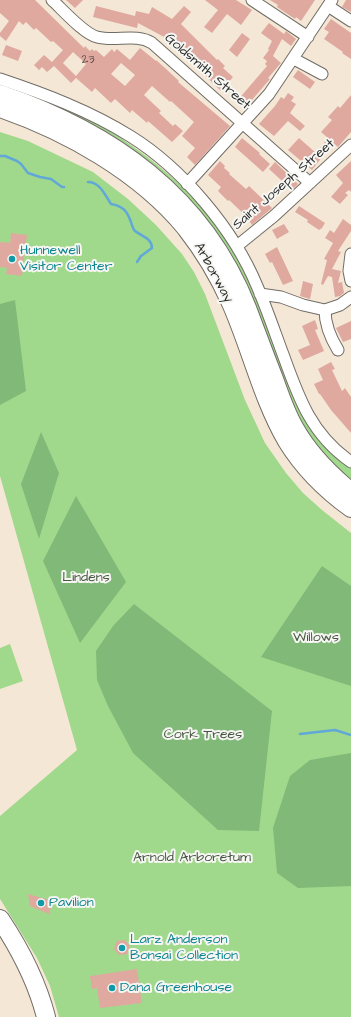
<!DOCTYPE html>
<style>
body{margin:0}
canvas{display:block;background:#f4e7d5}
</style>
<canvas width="351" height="1017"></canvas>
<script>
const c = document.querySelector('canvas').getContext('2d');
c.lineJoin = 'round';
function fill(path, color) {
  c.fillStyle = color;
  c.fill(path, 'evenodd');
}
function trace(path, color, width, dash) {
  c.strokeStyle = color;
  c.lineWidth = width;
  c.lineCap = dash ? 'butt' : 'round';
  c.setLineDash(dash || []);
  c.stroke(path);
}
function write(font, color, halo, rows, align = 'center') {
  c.font = font + ' "Architects Daughter",sans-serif';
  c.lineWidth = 4;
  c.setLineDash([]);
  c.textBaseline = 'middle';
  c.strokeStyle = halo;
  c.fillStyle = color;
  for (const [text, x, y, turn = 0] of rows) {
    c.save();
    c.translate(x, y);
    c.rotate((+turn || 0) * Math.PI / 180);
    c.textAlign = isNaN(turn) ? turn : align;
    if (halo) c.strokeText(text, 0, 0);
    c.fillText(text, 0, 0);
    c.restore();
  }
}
const green = new Path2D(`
 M0,84C25,93 50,101 74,112C132,139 202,194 234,251C259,297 275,347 293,397C305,425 325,451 351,468V482L318,449L301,424L237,268L0,87Z
 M0,132L28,141L93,172L128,199L156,225L182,254L194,272L205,294L245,400L265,443L286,473L303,493L322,510L351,533V1017H59L50,986L37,958L0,899V816L77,750L0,476Z
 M10,644L23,681L0,689V648Z`);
const forest = new Path2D(`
 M15,300L26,391L0,405V304Z
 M41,432L59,473L39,539L21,484Z
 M76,496L126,582L80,643L43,561Z
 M322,566L351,586V686L261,657Z
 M134,604L272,711L259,831L218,830L133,753L108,706L97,680L96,651L113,626Z
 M351,753V886L298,888L277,873L273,828L290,776L310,760Z`);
const stream = new Path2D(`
 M0,156H5L17,161L21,164L28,173L40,177L51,179L62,187H64
 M88,182C100,182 105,195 111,204C123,206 127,211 131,222C132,225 133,229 135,231C141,236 152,238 152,248L141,256L137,262
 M300,734L335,730L351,735`);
const building = new Path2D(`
 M0,0H35L84,48L85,46L90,51L92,49L94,51L96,50L104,57L112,49L114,52L117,49L130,60L140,48L156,61V60L165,68L179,81L178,82L230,126L195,165L187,157L195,148L182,136L194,122L171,101L170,102L152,86L144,95L161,111L159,113L173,126L175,124L183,131L172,142L148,121L147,123L132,110L130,113L115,99L111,103L95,88L92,92L76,78L71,83L54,66L47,72L42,67L39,70L34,65L44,55L52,62L63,50L53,41L51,42L36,28L34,30L26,22L23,25L19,21L6,41L0,36V33L9,21L0,13ZM73,52L86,64L76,76L63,63ZM121,63L135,75L125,86L111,74Z
 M66,0H83L75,8Z
 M205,0H236L252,10L241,25L227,14L212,33L204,27L218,10Z
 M270,0H315L301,21L296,17L295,19L277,7L278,5Z
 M346,0H351V12L342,7Z
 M96,6L135,16L136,11L149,14L152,7L172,19L184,6L191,12L181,24L217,60L218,59L225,66L223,68L233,77L221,91L166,38L138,23L137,28L93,17Z
 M331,19L351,33V59L342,53L343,52L324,39L329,32L324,29Z
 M269,23L284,34L286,31L296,39L291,46L282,39L273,56L281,63L268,78L270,79L245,108L237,101L267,66L265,64L267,61L263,58L269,50L268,49L272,41L261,33Z
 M242,33L250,39L237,57L229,50Z
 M6,45L22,51L18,61L2,55Z
 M298,70L315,82L310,89L293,77Z
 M288,93L294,97L291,101L296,104L290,113L305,126L300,131L288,121L274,136L259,124L275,106L281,97L284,99Z
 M351,95V132L338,147L333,143L312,170L288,150L299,138L316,153L328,138L321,132L332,120L328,117L338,106L340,108Z
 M242,138L260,153L259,154L270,164L263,172L235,147Z
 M220,161L225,166L224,168L230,173L229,174L246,189L249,186L272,208L252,225L246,216L229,200L228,201L218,191L221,187L208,175Z
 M351,161V192L349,190L345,193L348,195L340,204L331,197L343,183L336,175Z
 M275,162L298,184L292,190L269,169Z
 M299,206L325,223L322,228L319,230L307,222L308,220L295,212Z
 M343,219L351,225V231L338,251L341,252L332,269L341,271L338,283L342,282L344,293L340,296L335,297L332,277L328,276L323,285L321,284L327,260L324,259L333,243L325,238L330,230L334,233Z
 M284,224L289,232L277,239L272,230Z
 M11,233L27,235L22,276L6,274L7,268L0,267V242L10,243Z
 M277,247L293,281L283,285L272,262L270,263L265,254Z
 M303,281L313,284L310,299L300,296Z
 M315,320L318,329L315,330L324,351L303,360L298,350L310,345L302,326Z
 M351,321V339L343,342L336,328Z
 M331,362L335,369L332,370L342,391L345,388L351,397V433L331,410L320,394H319L314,384L323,380L318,369Z
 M28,894L53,901L49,914L30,906Z
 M125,940L130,946L127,954L119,955L114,949L117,941Z
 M137,969L142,1003L100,1008L97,988L92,989L90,976Z`);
const minor = new Path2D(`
 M52,0C63,10 84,34 97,37C115,42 136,33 152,43L310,183
 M252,0L308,37
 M328,6L351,21
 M294,59L322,74
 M0,79C45,94 90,111 130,136C182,168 234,230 257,286C267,309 275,333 284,357C299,399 312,435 351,462
 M187,184L269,94L332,0
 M237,246L274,216L351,145
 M351,254L349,271L351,281
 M260,294L281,297L303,305L325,310L340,305L351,297
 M325,310C325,325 330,337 338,350`);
const trunk = new Path2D(`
 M0,94C111,132 203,196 247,308C256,332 265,356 274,379C280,396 286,414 295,429C309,454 329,474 351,492
 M0,108C67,131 140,172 186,228C204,251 219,276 231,303C251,348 262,398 287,441C303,467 326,490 351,508
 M0,919C20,949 37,982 46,1017`);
const markers = [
 [12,259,4,"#0f9aa8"],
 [41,903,4,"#0f9aa8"],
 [122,948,4,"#0f9aa8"],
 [112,988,4,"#0f9aa8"]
];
const numberNames = [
 ["23",88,60]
];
const streetNames = [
 ["Goldsmith Street",207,72,41],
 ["Saint Joseph Street",284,185,-41],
 ["Arborway",213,273,61]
];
const cultureNames = [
 ["Hunnewell",20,251],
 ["Visitor Center",20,267],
 ["Pavilion",49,903],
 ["Larz Anderson",130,940],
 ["Bonsai Collection",130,956],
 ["Dana Greenhouse",120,988]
];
const parkNames = [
 ["Lindens",86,578],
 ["Willows",316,638],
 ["Cork Trees",203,735],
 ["Arnold Arboretum",192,858]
];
fill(green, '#a1d98c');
fill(forest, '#80b978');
trace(stream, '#61a7d7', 2.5);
fill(building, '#dfa9a0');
trace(minor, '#716d66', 13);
trace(trunk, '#716d66', 20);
trace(minor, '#fff', 11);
trace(trunk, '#fff', 18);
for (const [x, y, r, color] of markers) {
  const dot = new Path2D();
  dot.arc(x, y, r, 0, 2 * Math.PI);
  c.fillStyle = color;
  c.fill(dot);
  trace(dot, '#f6f6f2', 1.5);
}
write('12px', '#584a48', null, numberNames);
write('14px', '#2b2b2b', '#f6f6f2', streetNames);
write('14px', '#0d838f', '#f6f6f2', cultureNames, 'left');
write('14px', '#485643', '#f6f6f2', parkNames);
</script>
